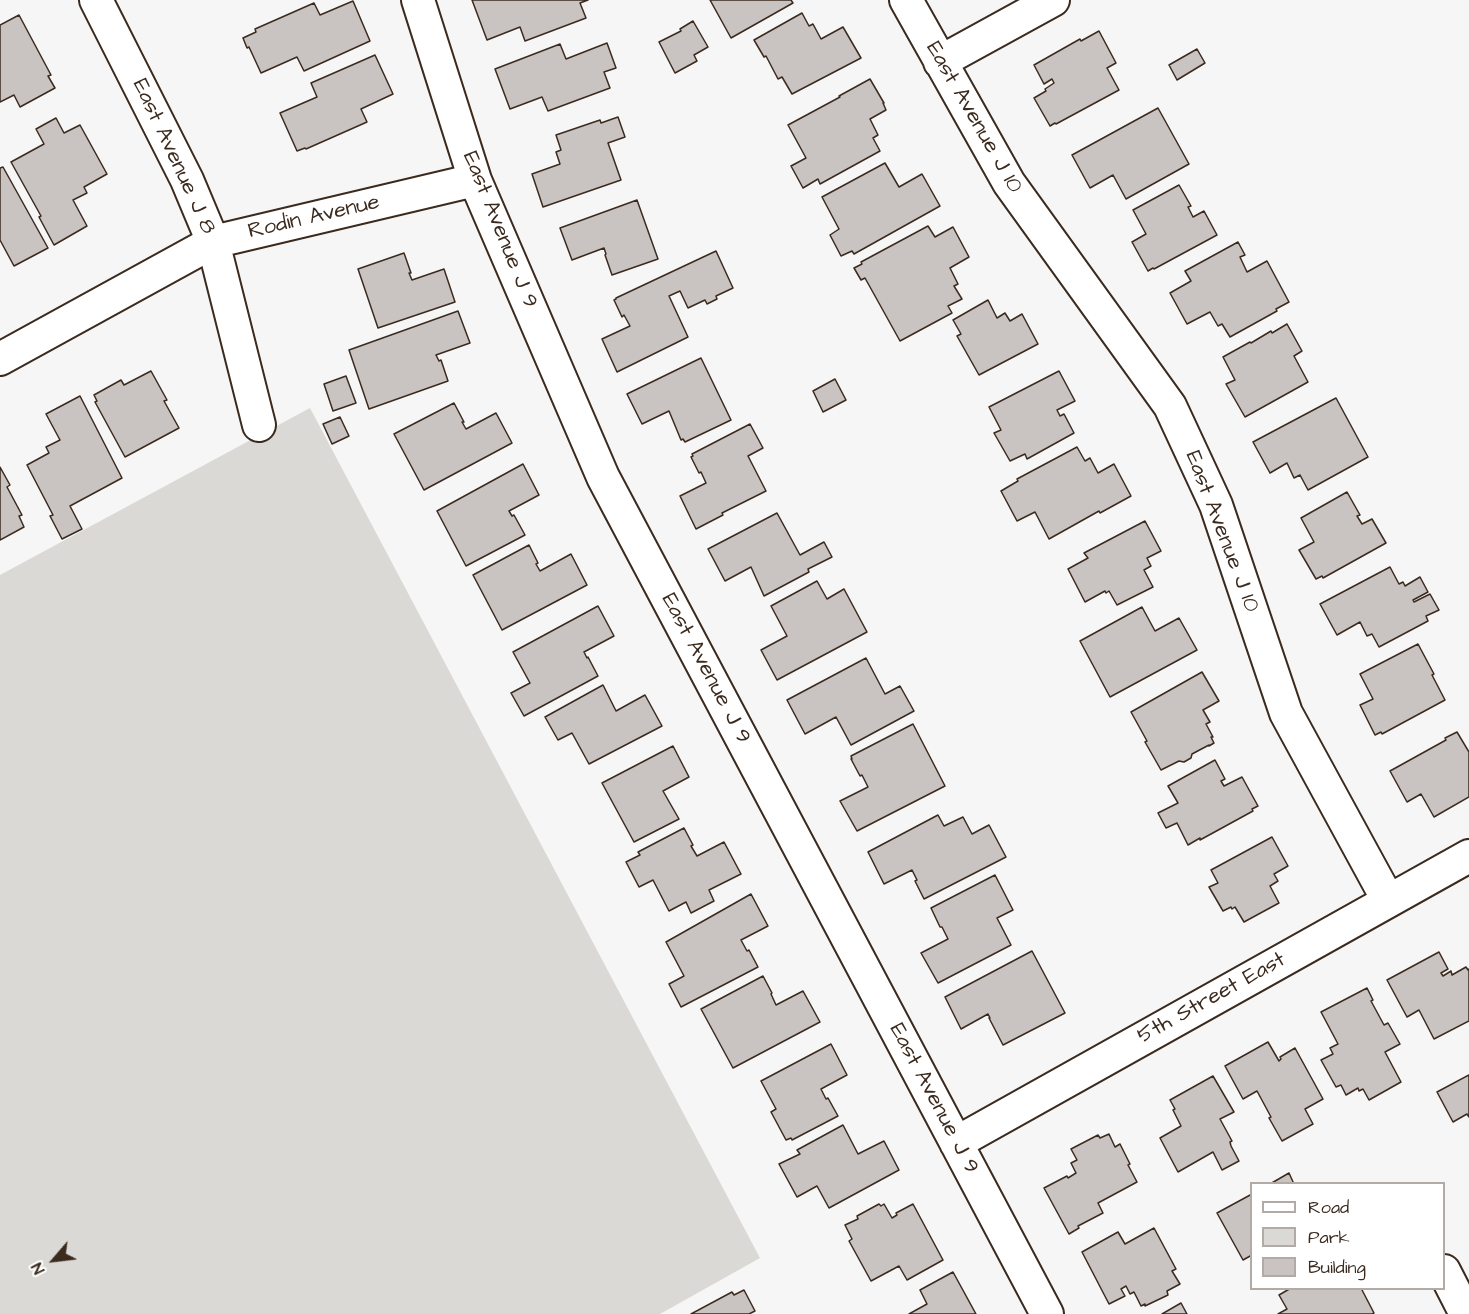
<!DOCTYPE html>
<style>
body{margin:0}
#map{position:relative;width:1469px;height:1314px;overflow:hidden;background:#f7f6f6;font-family:"Architects Daughter",sans-serif}
canvas{display:block}
.legend{position:absolute;left:1250px;top:1182px;width:195px;height:108px;box-sizing:border-box;background:#fff;border:2px solid #b1aaa5;margin:0;padding:8px 10px;list-style:none;font-size:18px;color:#3b2a1e}
.legend li{display:flex;align-items:center;gap:12px;height:30px}
.legend b{width:30px;border:2px solid #b1aaa5}
.north{position:absolute;left:24px;top:1230px;width:60px;height:60px;-webkit-text-stroke:4px #fff;paint-order:stroke;rotate:242deg;font-size:16px;font-weight:700;line-height:24px;text-align:center;color:#3b2a1e}
.north::after{content:'';display:block;margin:auto;width:21px;height:27px;background:#3b2a1e;clip-path:polygon(50% 0,100% 100%,50% 72%,0 100%)}
</style>
<div id="map">
<canvas width="1469" height="1314"></canvas>
<ul class="legend">
<li><b style="height:8px;background:#fff"></b>Road</li>
<li><b style="height:16px;background:#dbd9d6"></b>Park</li>
<li><b style="height:16px;background:#c9c3c1"></b>Building</li>
</ul>
<div class="north">N</div>
</div>
<script>
const c = document.querySelector('canvas').getContext('2d');
c.lineJoin = 'round';
function fill(path, color) {
  c.fillStyle = color;
  c.fill(path, 'evenodd');
}
function trace(path, color, width, dash) {
  c.strokeStyle = color;
  c.lineWidth = width;
  c.lineCap = dash ? 'butt' : 'round';
  c.setLineDash(dash || []);
  c.stroke(path);
}
function write(font, color, halo, rows, align = 'center') {
  c.font = font + ' "Architects Daughter",sans-serif';
  c.lineWidth = 4.5;
  c.setLineDash([]);
  c.textBaseline = 'middle';
  c.strokeStyle = halo;
  c.fillStyle = color;
  for (const [text, x, y, turn = 0] of rows) {
    c.save();
    c.translate(x, y);
    c.rotate((+turn || 0) * Math.PI / 180);
    c.textAlign = isNaN(turn) ? turn : align;
    if (halo) c.strokeText(text, 0, 0);
    c.fillText(text, 0, 0);
    c.restore();
  }
}
const green = new Path2D(`
 M310,408L760,1258L660,1314H0V575Z`);
const building = new Path2D(`
 M472,0H588L580,3L586,18L525,41L520,27L487,40Z
 M710,0H791L793,3L731,38Z
 M353,1L370,41L304,71L297,57L261,73L249,47L247,48L243,38L256,32L255,29L314,3L320,15Z
 M802,13L809,26L813,24L821,39L843,27L861,58L792,94L782,77L778,79L766,56L764,57L754,40Z
 M19,15L51,75L48,76L55,88L20,107L14,95L0,102V25Z
 M693,21L708,47L694,55L697,61L675,73L659,42L681,31L680,29Z
 M1099,31L1116,63L1107,68L1119,90L1056,124L1055,123L1050,126L1034,98L1046,91L1045,89L1054,83L1052,79L1044,84L1034,65L1080,39L1081,41Z
 M607,43L616,68L604,72L610,88L548,111L542,97L510,109L495,69L560,44L566,59Z
 M1197,49L1205,63L1177,80L1169,65Z
 M375,55L393,94L361,109L367,122L306,149L305,148L297,151L280,113L317,97L311,83Z
 M870,79L884,103H883L886,110L870,119L878,135L873,138L880,151L820,184L818,179L803,188L791,166L806,158L788,125L840,97L839,96Z
 M1158,108L1189,164L1126,199L1113,175L1090,188L1072,155Z
 M618,117L625,137L608,143L621,180L543,207L532,174L560,164L556,152L561,150L556,135L600,120L601,123Z
 M56,118L64,133L80,125L107,174L84,187L87,193L73,200L87,226L54,245L39,217L41,216L11,162L44,144L36,129Z
 M885,163L899,187L922,174L940,206L854,254L852,251L841,256L830,235L839,229L822,197Z
 M3,167L48,248L14,266L0,240V168Z
 M1179,185L1191,206L1188,207L1193,217L1204,211L1217,235L1154,269L1153,268L1148,271L1132,242L1146,234L1133,210Z
 M637,200L658,259L612,275L605,255L606,254L604,248L572,260L560,228Z
 M928,226L935,237L953,227L969,257L950,268L958,284L954,286L962,299L948,306L952,313L900,341L865,278L861,280L854,268L862,264L861,262Z
 M1238,242L1245,255L1240,257L1247,272L1267,261L1289,302L1276,309L1277,311L1230,337L1222,324L1218,326L1210,312L1187,324L1170,293L1191,281L1185,271Z
 M716,251L733,288L716,296L717,299L707,304L705,300L688,308L680,291L669,296L688,337L617,372L602,339L630,326L624,315L622,317L614,300L616,299V298Z
 M404,253L411,273H409L412,280L444,269L455,302L378,328L358,269Z
 M988,300L997,318L1005,313L1010,321L1022,314L1038,344L979,375L957,336L961,334L953,320Z
 M458,311L470,343L436,355L439,361L441,360L448,381L369,409L349,350Z
 M1287,324L1302,351L1294,356L1308,382L1245,417L1226,384L1235,380L1223,357L1250,342L1251,343L1271,331L1272,333Z
 M701,358L731,420L685,442L683,439L681,440L669,411L642,424L627,394Z
 M151,371L167,400L164,401L179,428L125,457L95,402L97,401L94,395L121,380L124,385Z
 M1059,371L1075,401L1057,410L1060,416L1064,414L1074,433L1027,459L1025,454L1010,461L994,433L1001,430L989,407Z
 M346,376L356,403L333,411L324,384Z
 M835,379L846,400L823,412L813,391Z
 M80,396L122,478L70,506L82,529L62,539L50,516L53,515L27,465L49,453L46,447L60,440L46,414Z
 M1336,398L1368,457L1308,490L1300,475L1294,478L1287,463L1270,473L1253,442Z
 M454,403L464,422H462L466,429L496,413L512,443L424,490L394,434Z
 M340,417L349,436L332,444L323,424Z
 M750,424L763,448L748,456L766,491L722,513L723,515L696,529L680,496L706,483L701,472L699,473L691,457L693,456L692,454Z
 M1077,447L1085,461L1090,458L1098,473L1114,464L1131,496L1100,513L1099,511L1049,539L1035,512L1017,521L1001,491L1018,481L1017,479Z
 M523,464L539,495L509,511L512,516L514,515L525,535L466,566L437,511Z
 M0,467L10,485L7,487L22,515L19,516L24,527L0,540Z
 M1347,492L1360,515L1357,516L1362,524L1372,519L1386,543L1323,578L1322,576L1316,579L1299,550L1314,542L1301,518Z
 M777,513L800,555L824,542L832,557L808,569L809,572L764,596L751,567L725,581L708,549Z
 M1145,521L1161,551L1147,558L1151,566L1144,570L1153,587L1117,605L1109,591L1106,593L1105,591L1085,602L1068,569L1088,558L1084,553Z
 M529,545L538,563L536,564L540,571L571,554L587,585L502,630L473,575Z
 M1390,567L1399,584L1403,582L1405,586L1420,577L1428,592L1413,600L1414,602L1430,594L1439,610L1426,616L1428,621L1379,647L1372,634L1367,636L1360,622L1337,635L1320,604Z
 M817,581L827,599L844,589L867,632L777,680L761,650L787,636L771,606Z
 M598,606L614,636L584,652L587,658L588,657L598,676L524,716L511,693L530,683L513,652Z
 M1142,607L1155,631L1179,618L1197,650L1110,697L1080,641Z
 M1418,644L1434,674L1432,675L1445,700L1382,734L1381,732L1375,735L1360,705L1373,699L1360,674Z
 M866,658L885,694L900,686L914,711L851,745L836,717L805,734L787,700Z
 M1202,672L1219,701L1203,710L1210,722L1206,724L1213,737H1211L1214,743L1209,746V745L1192,754L1191,758L1184,762L1179,761L1161,770L1145,742L1147,741L1131,712Z
 M603,685L616,711L645,695L662,726L589,764L572,733L558,740L545,717Z
 M913,724L945,786L857,831L840,801L868,787L862,775L860,776L851,759H852L851,756Z
 M1457,732L1469,752V797L1434,817L1421,794L1407,802L1390,771L1446,740L1445,738Z
 M673,746L689,777L663,791L679,819L634,842L602,783Z
 M1215,760L1225,779L1221,781L1224,786L1242,777L1258,806L1252,809L1253,811L1200,840V838L1188,845L1177,823L1166,828L1158,813L1178,803L1168,786Z
 M938,815L944,826L963,817L972,834L989,825L1006,857L924,899L915,881L917,880L912,870L884,884L868,852Z
 M684,828L693,845L691,846L697,856L724,842L741,874L709,890L714,901L691,913L686,902L669,911L653,880L639,887L626,862L640,855L638,852Z
 M1272,837L1288,866L1274,874L1278,881L1270,886L1279,903L1244,922L1235,907L1232,909L1231,907L1223,911L1209,887L1218,883L1211,870Z
 M995,875L1013,910L997,918L1011,945L938,983L921,953L948,939L942,927H940L931,908Z
 M751,894L768,926L741,940L747,951L749,950L758,967L681,1007L669,984L684,976L666,942Z
 M1032,951L1065,1013L1003,1045L989,1018H990L988,1014L961,1029L945,997Z
 M1439,952L1448,969L1441,973L1443,976L1451,971L1452,975L1466,967L1468,970L1469,969V1021L1434,1039L1419,1010L1407,1017L1387,980Z
 M763,976L772,993L771,994L776,1005L803,991L820,1022L733,1068L701,1009Z
 M1367,988L1373,1000L1371,1001L1384,1025L1388,1023L1400,1044L1385,1052L1401,1082L1369,1100L1363,1089L1359,1091L1358,1088L1346,1095L1341,1085L1336,1087L1321,1060L1333,1054L1330,1048L1338,1044L1321,1012Z
 M1268,1042L1279,1061L1281,1059L1280,1057L1295,1048L1323,1099L1305,1109L1313,1124L1282,1141L1269,1118L1271,1117L1257,1091L1243,1099L1225,1066Z
 M831,1044L847,1075L821,1089L826,1099L828,1098L838,1116L792,1140L791,1138L786,1140L771,1112L776,1109L761,1081Z
 M1469,1075V1117L1467,1114L1453,1122L1437,1092Z
 M1213,1076L1234,1112L1220,1119L1232,1141L1230,1142L1231,1146L1239,1161L1222,1170L1213,1152L1178,1172L1160,1138L1181,1126L1173,1110L1175,1109L1170,1100Z
 M843,1125L858,1154L884,1141L899,1170L829,1208L817,1186L797,1197L779,1164L800,1154L797,1150Z
 M1109,1134L1115,1147L1120,1144L1130,1164L1128,1165L1137,1182L1098,1203L1103,1213L1078,1226L1079,1228L1069,1234L1044,1188L1067,1176L1068,1178L1076,1173L1071,1163L1077,1160L1071,1149L1098,1135L1100,1138Z
 M1289,1173L1294,1184H1270Z
 M1252,1194V1255L1243,1260L1217,1213Z
 M879,1204L881,1206L884,1204L892,1218L897,1215L896,1213L913,1204L943,1260L907,1280L899,1266L871,1281L849,1241L852,1239L845,1225L858,1219L857,1216Z
 M1154,1228L1176,1269L1172,1271L1180,1284L1167,1291L1168,1295L1145,1306V1304L1141,1306L1134,1292L1130,1294L1126,1286L1121,1289L1125,1296L1109,1304L1082,1252L1118,1232L1125,1244Z
 M953,1272L976,1314H909L927,1304L920,1290Z
 M1291,1288H1361L1374,1313L1372,1314H1278L1287,1309L1279,1295Z
 M744,1290L755,1311L749,1314H691L732,1292L734,1295Z
 M1181,1303L1187,1314H1162Z`);
const minor = new Path2D(`
 M96,0L187,180L213,242L259,425
 M418,0L475,180L603,477L1047,1314
 M906,0L1009,183L1170,406L1216,505L1286,713L1388,900
 M940,62L1053,0
 M0,359L213,242L475,180
 M956,1143L1469,856
 M1444,1271L1466,1314`);
const streetNames = [
 ["East Avenue J 10",973,118,60],
 ["East Avenue J 8",173,157,65],
 ["Rodin Avenue",314,218,-13],
 ["East Avenue J 9",499,230,68],
 ["East Avenue J 10",1221,532,69],
 ["East Avenue J 9",705,669,62],
 ["5th Street East",1212,999,-29],
 ["East Avenue J 9",933,1099,62]
];
fill(green, '#dbd9d6');
fill(building, '#c9c3c1');
trace(building, '#3b2a1e', 1.5);
trace(minor, '#3b2a1e', 36);
trace(minor, '#fff', 32);
write('22px', '#3b2a1e', '#fff', streetNames);
</script>
